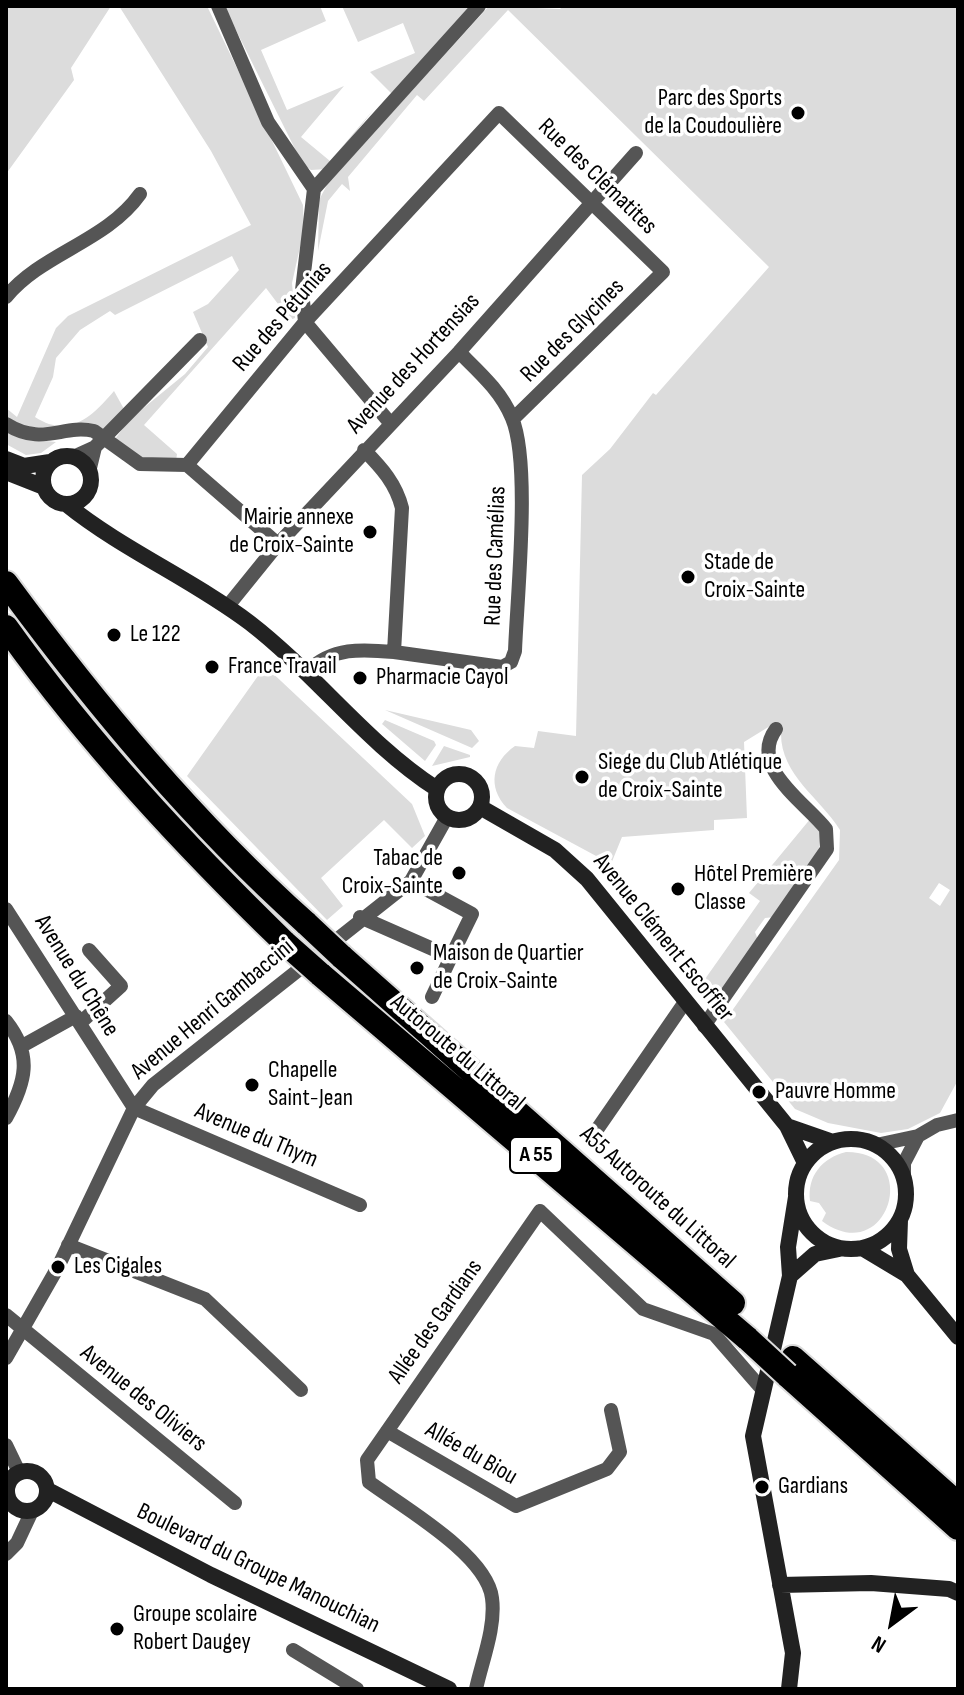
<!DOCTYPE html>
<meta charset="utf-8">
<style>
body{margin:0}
#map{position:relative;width:964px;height:1695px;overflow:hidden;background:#fff;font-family:"Sofia Sans Condensed",sans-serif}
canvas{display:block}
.frame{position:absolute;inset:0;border:8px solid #000;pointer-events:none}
.north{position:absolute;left:852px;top:1583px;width:80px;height:80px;-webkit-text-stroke:6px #fff;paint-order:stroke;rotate:212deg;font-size:22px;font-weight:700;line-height:32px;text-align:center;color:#000}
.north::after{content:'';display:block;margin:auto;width:28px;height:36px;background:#000;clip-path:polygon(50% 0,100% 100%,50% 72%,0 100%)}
</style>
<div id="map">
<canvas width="964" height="1695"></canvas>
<div class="frame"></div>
<div class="north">N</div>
</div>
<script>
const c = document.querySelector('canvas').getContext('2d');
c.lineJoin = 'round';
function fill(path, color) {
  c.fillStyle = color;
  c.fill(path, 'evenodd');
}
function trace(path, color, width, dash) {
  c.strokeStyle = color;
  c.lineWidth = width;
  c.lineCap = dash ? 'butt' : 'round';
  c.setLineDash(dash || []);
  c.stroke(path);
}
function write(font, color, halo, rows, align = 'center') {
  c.font = font + ' "Sofia Sans Condensed",sans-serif';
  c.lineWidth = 7;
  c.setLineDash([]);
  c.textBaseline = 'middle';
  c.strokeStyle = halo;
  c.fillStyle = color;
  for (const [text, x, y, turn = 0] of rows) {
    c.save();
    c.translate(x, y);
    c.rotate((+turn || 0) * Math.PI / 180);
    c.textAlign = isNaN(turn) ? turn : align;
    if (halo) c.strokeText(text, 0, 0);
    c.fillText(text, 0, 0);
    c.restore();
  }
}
const green = new Path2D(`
 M6,6H111L71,68L74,80L6,174Z
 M119,6H207L303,205L304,229L292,283L295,318L290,320L266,288L144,425L177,454L176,461L145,460L115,439L130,419L185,374L208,347L193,312L208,304L239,270L232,256L115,315L110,311L80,330L56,358L53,377L35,417C69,439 92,417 114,391L124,409L110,429L26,427L6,418V408L17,417L56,328L68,316L251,225L211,151Z
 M224,6H320L326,21L261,50L287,110L344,86L301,137L330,161L374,109L327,169L311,170L302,163Z
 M342,6H474L392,94L370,72L415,53L403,23L358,42Z
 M489,6L560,9L563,6H958V1080L940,1113L908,1129L881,1133L828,1123L795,1109L724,1022L839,860L840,830C820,798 781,775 781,734L770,726L744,742L747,818L714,820V830L622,837L611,864L507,808C487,787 492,762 515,746L534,748L538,731L576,736L582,475L610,449L653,393L656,395L769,267L508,10L424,101L417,95L348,177L350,191L342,184L328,201L318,251L319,200L328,183ZM939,883L950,890L940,906L929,898Z
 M6,430L28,439L56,442L41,453L26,455L6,444Z
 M265,666L412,804L425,836L412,848L384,820L321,878L343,906L327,920L187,776Z
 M385,710L471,730L479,741L472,748Z
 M385,720L434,741L436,745L425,761L382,724Z
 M444,746L470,755V757L432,766Z
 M811,818L821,835L818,853L775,917L765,918L755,932L758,940L712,1003L698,989L760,901L749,893Z
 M846,1152C924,1151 888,1270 822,1221L826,1213L819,1203L810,1201C807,1176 822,1158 846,1152Z`);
const street = new Path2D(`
 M218,6L268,122L314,189L302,290L305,322
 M314,189L479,6
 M6,297C42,253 106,242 140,194
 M305,322L391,424
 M6,424C43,447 62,424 94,431L140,464L187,465
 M73,457L95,447L200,340
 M89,472L95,447
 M278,544L187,465L305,322L499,113L663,272L513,419
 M227,607L278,544L459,352L636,153
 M394,652L502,667L511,662L515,651C517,597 531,463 512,418C501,391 479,372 459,352
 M308,671C332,647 362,649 394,652L402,508C396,484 382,468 364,450
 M6,909L134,1108L360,1205
 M360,917L451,957L472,914L411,881
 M432,997L451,957
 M6,1021C33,1055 26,1082 6,1118
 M80,1023L121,986L89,950
 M704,1026L827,849L826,829C805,802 748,767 776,729
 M22,1046L76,1016
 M596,1131L685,1002
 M918,1136L937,1125L958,1120
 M876,1145L918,1136L904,1163V1179
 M68,1245L205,1299L301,1390
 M6,1315L235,1503
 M6,1358L58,1267L134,1108L153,1085L411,881L447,817
 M387,1431L516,1506L607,1469L620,1452L611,1410
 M6,1445L19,1472
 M6,1554L17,1543L32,1511
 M293,1650L357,1689
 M476,1689C482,1661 496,1627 492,1598C487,1555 403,1507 369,1482L367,1460L540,1211L643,1309L714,1334L761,1388`);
const secondary = new Path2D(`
 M43 480a24 24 0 1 1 48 0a24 24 0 1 1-48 0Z
 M6,459L24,466L50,462
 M6,472L44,487
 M66,504C123,550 192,579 250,623C316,674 367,744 437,789
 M436 797a23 23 0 1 1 46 0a23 23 0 1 1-46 0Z
 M480,807L555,850L587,879L787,1126L805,1163
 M787,1126L833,1142
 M796 1194a55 55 0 1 1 110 0a55 55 0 1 1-110 0Z
 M900,1220L899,1249L907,1275
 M862,1248L907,1275L958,1337
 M790,1276L815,1254L839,1249
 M7 1491a20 20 0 1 1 40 0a20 20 0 1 1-40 0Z
 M48,1490L211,1575L449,1689
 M780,1585L871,1583L949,1589L958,1593
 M789,1689L793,1653L753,1436L790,1276L788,1247L796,1197`);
const highway = new Path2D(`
 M6,583C96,705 193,822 307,924
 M6,627C88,742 184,845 285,943
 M341,956L733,1303
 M320,974L748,1339
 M793,1358L958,1504
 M787,1375L958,1528`);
const highwayBridge = new Path2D(`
 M307,924L341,956
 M285,943L320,974
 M748,1339L787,1375`);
const markers = [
 [798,113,8,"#000"],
 [370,532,8,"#000"],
 [688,577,8,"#000"],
 [114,635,8,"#000"],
 [212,667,8,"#000"],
 [360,678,8,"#000"],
 [582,777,8,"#000"],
 [459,873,8,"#000"],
 [678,889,8,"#000"],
 [417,968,8,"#000"],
 [252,1085,8,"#000"],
 [759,1092,8,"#000"],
 [58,1267,8,"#000"],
 [762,1487,8,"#000"],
 [117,1629,8,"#000"]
];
const shields = [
 [536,1155,52]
];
const shieldNames = [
 ["A 55",536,1155]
];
const poiNames = [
 ["Parc des Sports",782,99,"right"],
 ["de la Coudoulière",782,127,"right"],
 ["Mairie annexe",354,518,"right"],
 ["de Croix-Sainte",354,546,"right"],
 ["Stade de",704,563],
 ["Croix-Sainte",704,591],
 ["Le 122",130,635],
 ["France Travail",228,667],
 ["Pharmacie Cayol",376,678],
 ["Siege du Club Atlétique",598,763],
 ["de Croix-Sainte",598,791],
 ["Tabac de",443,859,"right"],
 ["Croix-Sainte",443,887,"right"],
 ["Hôtel Première",694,875],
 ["Classe",694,903],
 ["Maison de Quartier",433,954],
 ["de Croix-Sainte",433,982],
 ["Chapelle",268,1071],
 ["Saint-Jean",268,1099],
 ["Pauvre Homme",775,1092],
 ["Les Cigales",74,1267],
 ["Gardians",778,1487],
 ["Groupe scolaire",133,1615],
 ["Robert Daugey",133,1643]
];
const streetNames = [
 ["Rue des Clématites",597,177,44],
 ["Rue des Pétunias",283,317,-49],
 ["Rue des Glycines",573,331,-45],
 ["Avenue des Hortensias",414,364,-47],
 ["Rue des Camélias",496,556,-88],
 ["Avenue Clément Escoffier",663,938,51],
 ["Avenue du Chêne",76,976,58],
 ["Avenue Henri Gambaccini",213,1010,-40],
 ["Autoroute du Littoral",457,1053,40],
 ["Avenue du Thym",256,1136,23],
 ["A55 Autoroute du Littoral",657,1198,42],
 ["Allée des Gardians",436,1322,-55],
 ["Avenue des Oliviers",143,1399,39],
 ["Allée du Biou",471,1454,30],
 ["Boulevard du Groupe Manouchian",258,1569,26]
];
fill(green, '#dcdcdc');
trace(highway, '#dbdbdb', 28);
trace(street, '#555', 14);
trace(secondary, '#222', 16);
trace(highway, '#000', 24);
trace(highwayBridge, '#dbdbdb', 28, []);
trace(highwayBridge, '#000', 24);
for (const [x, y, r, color] of markers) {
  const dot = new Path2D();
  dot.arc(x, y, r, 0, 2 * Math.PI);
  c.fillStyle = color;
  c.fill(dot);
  trace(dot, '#fff', 3);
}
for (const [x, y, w] of shields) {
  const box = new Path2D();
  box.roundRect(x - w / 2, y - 18, w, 36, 6);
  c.fillStyle = '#fff';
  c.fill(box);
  trace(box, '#000', 2);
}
write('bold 22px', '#000', null, shieldNames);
write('24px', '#000', '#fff', poiNames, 'left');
write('24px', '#000', '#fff', streetNames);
</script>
